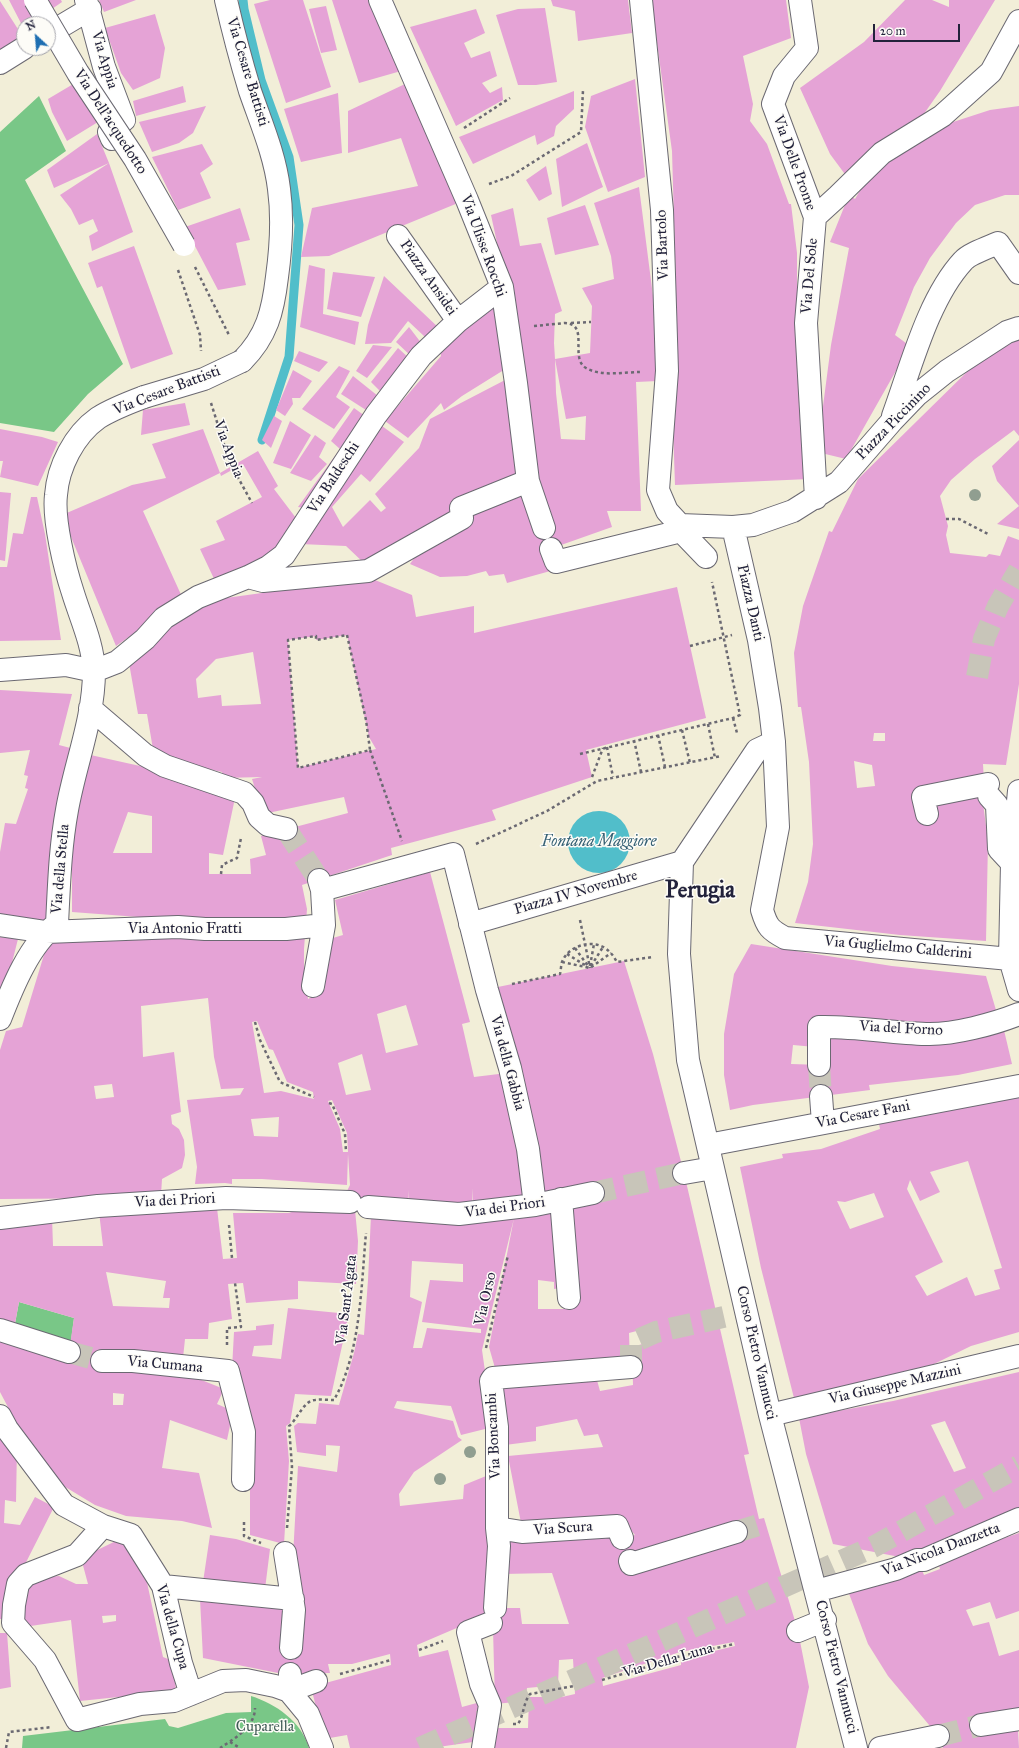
<!DOCTYPE html>
<style>
body{margin:0}
#map{position:relative;width:1019px;height:1748px;overflow:hidden;background:#f2eed8;font-family:"IM FELL Great Primer",serif}
canvas{display:block}
.north{position:absolute;left:16px;top:16px;width:40px;height:40px;box-sizing:border-box;background:#fdfcf7;border:1px solid #a5a5ac;border-radius:50%;rotate:334deg;font-size:11px;font-weight:700;line-height:16px;text-align:center;color:#22223b}
.north::after{content:'';display:block;margin:auto;width:14px;height:18px;background:#1f6fb2;clip-path:polygon(50% 0,100% 100%,50% 72%,0 100%)}
.scale{position:absolute;left:873px;top:24px;width:87px;height:18px;box-sizing:border-box;border:2px solid #22223b;border-top:0;padding-left:5px;font-size:12px;line-height:14px;white-space:nowrap;color:#22223b;-webkit-text-stroke:3px #fdfcf7;paint-order:stroke}
</style>
<div id="map">
<canvas width="1019" height="1748"></canvas>
<div class="north">N</div>
<div class="scale">20 m</div>
</div>
<script>
const c = document.querySelector('canvas').getContext('2d');
c.lineJoin = 'round';
function fill(path, color) {
  c.fillStyle = color;
  c.fill(path, 'evenodd');
}
function trace(path, color, width, dash) {
  c.strokeStyle = color;
  c.lineWidth = width;
  c.lineCap = dash ? 'butt' : 'round';
  c.setLineDash(dash || []);
  c.stroke(path);
}
function write(font, color, halo, rows, align = 'center') {
  c.font = font + ' "IM FELL Great Primer",serif';
  c.lineWidth = 3;
  c.setLineDash([]);
  c.textBaseline = 'middle';
  c.strokeStyle = halo;
  c.fillStyle = color;
  for (const [text, x, y, turn = 0] of rows) {
    c.save();
    c.translate(x, y);
    c.rotate((+turn || 0) * Math.PI / 180);
    c.textAlign = isNaN(turn) ? turn : align;
    if (halo) c.strokeText(text, 0, 0);
    c.fillText(text, 0, 0);
    c.restore();
  }
}
const green = new Path2D(`
 M39,96L66,151L25,180L123,364L88,394L54,432L0,423V132Z
 M19,1302L74,1318L70,1348L14,1329Z
 M251,1696C276,1704 301,1721 309,1748H22L23,1736L165,1719L169,1726L178,1728L226,1713L251,1712Z`);
const water = new Path2D(`
 M568 842a31 31 0 1 1 62 0a31 31 0 1 1-62 0Z`);
const stream = new Path2D(`
 M243,0L244,9L261,80L289,157L299,225L289,357L262,440`);
const building = new Path2D(`
 M9,0H27L42,24H24V29Z
 M42,0H61L62,2L49,11Z
 M99,0H136L104,12Z
 M270,0H303L331,87L286,103L254,4Z
 M332,0H371L401,71L359,83Z
 M551,0H628L632,33L578,41L575,11L553,6Z
 M651,0H786L791,38L743,56L753,104L750,121L767,144L789,204H791L797,253V289L809,479L675,485L673,427L676,291L672,151Z
 M905,0H932L949,7V0H995L940,91L921,118L847,177L830,154L800,88L864,42Z
 M0,1L23,37L0,50Z
 M326,6L337,50L321,53L309,9Z
 M545,8L557,82L536,85H518L496,15L518,9Z
 M476,9L485,33L464,43L471,58L490,51L497,76L482,83L490,93L502,87L503,100L456,126L410,27Z
 M155,14L165,48L160,78L133,90L121,73L105,28Z
 M635,79L645,177L608,192L585,127L591,96Z
 M75,83L98,122L67,141L52,112L48,99Z
 M405,84L458,203L329,256L301,257L312,208L418,186L401,138L348,153V111Z
 M183,86L186,102L136,116L133,101Z
 M574,91V109L556,126L554,136L537,145L535,135L473,164L459,137Z
 M338,93L342,153L301,162L284,109Z
 M206,106L193,133L179,143L152,152L139,122Z
 M1019,106V195H1005L975,205L956,223L930,258L914,287L895,335L910,346L846,459L817,452L831,345L849,248L830,242L849,195L855,199L871,172L950,123L990,110Z
 M97,134L109,163L133,232L92,251L89,236L98,231L93,219L79,225L71,209L60,195L109,163L54,188L47,170Z
 M587,143L603,187L562,207L556,159Z
 M202,144L213,164L200,173L211,198L178,210L152,157Z
 M546,166L552,194L539,201L526,180Z
 M639,187L654,304L658,381L636,382L641,511H607L612,527L547,550L554,570L507,583L504,574L489,576L486,571L467,576L440,577L410,564L426,541L465,513L525,486L542,503L507,289L491,215L513,208L520,246L541,243L562,311L555,314L554,343L555,359L556,393L561,439L585,440L586,416L566,419L555,359L590,353L592,306L582,288L614,279L611,256L594,203Z
 M585,205L599,245L555,255L547,218Z
 M240,208L250,240L236,243L246,285L218,290L185,227Z
 M134,246L173,354L131,369L102,286L97,288L88,263Z
 M309,265L325,269L323,314L359,322L355,345L300,327Z
 M333,272L375,277L361,317L327,309Z
 M384,276L440,329L426,345L424,336L408,321L391,343L365,344L368,325Z
 M494,300L507,368L462,396L444,410L441,403L408,438L385,421L441,356L440,349Z
 M409,327L422,344L411,356L396,342Z
 M1019,339V436L1014,430L975,459L951,480L940,496L948,526L946,535L950,553L986,557L989,554L1000,556L1008,536L1019,540V684L1006,765L983,764L984,782L930,798L981,788L988,841L986,941L900,935L795,923L808,882L813,844L809,762L801,707H798L794,653L803,606L829,531L832,532L858,479L977,362ZM874,733H885V741H873ZM854,761L872,765L875,786L857,788Z
 M373,345L392,347L367,378L356,371Z
 M398,348L410,359L382,393L371,382Z
 M299,351L328,362L319,372L294,361Z
 M339,366L350,371L336,397L350,407L334,429L302,409Z
 M293,370L312,381L300,398H292L293,404L285,416L276,410Z
 M353,376L378,396L366,410L341,394Z
 M507,379L526,479L458,513L366,565L346,546L300,544L325,506L382,426L404,442L370,482L361,474L332,507L343,527L370,500L381,512L386,508L375,494L419,448L430,419Z
 M185,403L190,425L141,435L143,410Z
 M354,408L365,416L306,508L298,507L340,449L331,441Z
 M274,416L282,421L271,448L262,440Z
 M290,421L311,435L291,469L273,463Z
 M0,429L42,437L58,442L38,486L0,477L3,461H0Z
 M203,429L220,473L143,511L183,599L116,646L62,515L132,485L166,478L152,444Z
 M315,435L326,443L319,457L327,464L311,481L290,473Z
 M1019,440V529L997,524L1019,506L997,481L992,466Z
 M258,451L278,486L274,489L299,522L287,540L262,561L216,583L200,549L225,540L216,521L262,497L243,464L221,476L220,473Z
 M0,492L11,493L5,561L0,560Z
 M31,497H37L45,534L61,640L0,641V567H7L13,533L23,534Z
 M370,578L412,595L416,617L474,606V633L677,587L706,718L586,750L592,777L492,810L496,820L391,848L392,855L302,885L307,909L304,949V970L308,999L325,989L326,940L343,935L335,900L430,872L470,1022L462,1024L474,1077L507,1073L527,1202L473,1207V1188L472,1207H409V1190L408,1208L365,1201L346,1193L350,1185L348,1154L347,1185L262,1179H232V1184L225,1183L195,1184L197,1167L187,1100L240,1095L244,1088L221,1089L214,1057L208,998L141,1006L143,1057L174,1052L181,1112L171,1115L172,1124L179,1129L184,1140L185,1155L182,1168L162,1179L161,1195L142,1198L0,1199V1050L6,1031L22,1027L50,935L152,918L72,912V819L86,754L158,770L235,798L223,855L209,853V874H251L250,859L266,855L261,836L348,813L344,797L263,814L252,779L262,777L223,778L222,772L168,760L154,755L147,714H138L129,663L197,602ZM347,635L369,737L376,749L298,768L288,640L316,636V640ZM253,652L261,704L222,706L221,695L198,698L196,679L216,659ZM128,812L152,816V853H113ZM406,1005L418,1045L386,1053L377,1014ZM257,1021L269,1049L273,1050L287,1082L313,1092L314,1099L281,1091L264,1093L252,1022ZM362,1054L371,1090L346,1095L338,1063ZM112,1084L114,1097L96,1099L94,1086ZM332,1100L347,1133L348,1152H343L340,1129L328,1101ZM279,1117L278,1137L254,1136L251,1119Z
 M0,690L72,694L59,745L78,750L48,925L0,918V852L5,823L16,824L28,789L25,788L28,776L24,775L30,750L0,753Z
 M0,937L18,939L1,1006H0Z
 M751,944L892,966L986,976L998,1017L987,1021L932,1030L816,1018L815,1047L793,1045L791,1064L822,1065V1029H853L932,1038L1003,1026L1012,1064L958,1075L869,1085L870,1090L753,1105L730,1110L724,1075V1034L734,974Z
 M624,961L653,1054L684,1173L749,1454L744,1455L759,1519L764,1518L798,1631L809,1687L796,1748H485L488,1728H528L529,1697H562L575,1694L573,1659L559,1660L558,1685L527,1688L525,1701L495,1704L493,1629L487,1615L417,1645L419,1657L448,1650L462,1707L484,1701L480,1741L431,1748H350L347,1735L324,1739L311,1687L391,1665L390,1654L352,1664H328L330,1673L283,1674L203,1658L200,1599L290,1610L298,1466L337,1472L340,1446L326,1445V1456L297,1452L294,1426L298,1423L316,1424L319,1403L339,1405L354,1353L358,1334L364,1335L368,1280L371,1215L558,1205L565,1287L554,1289V1282L538,1280V1309H573L564,1207L540,1194L493,988ZM514,1218L489,1347L497,1375L630,1364L629,1333L644,1329L646,1343L632,1347L633,1385L600,1391L595,1373L496,1383L505,1445L536,1441V1427L577,1419L584,1436L598,1434L603,1447L508,1456L522,1528L620,1517L635,1535L617,1540L615,1531L501,1539L503,1574L552,1573L569,1624H522L520,1608H489L491,1474L464,1485L463,1499L400,1506L399,1494L414,1472L462,1440L458,1437L453,1421L394,1408L397,1401L451,1406L461,1435L493,1427L482,1350ZM412,1261L463,1264V1282L430,1280L422,1322L481,1329V1333L427,1328L422,1348H413L422,1302L410,1297ZM624,1563L652,1564L628,1574ZM734,1642L735,1646L681,1659V1665L603,1686L602,1678L680,1652Z
 M1019,1098V1332L971,1346L934,1364L795,1402L761,1268L740,1167L783,1158L782,1154L821,1149L880,1129L878,1119L994,1099ZM968,1161L1002,1268L994,1270L1000,1289L975,1296L967,1277L927,1296L915,1276L943,1262L907,1189L910,1180L920,1201L940,1192L930,1172ZM874,1193L884,1217L850,1229L837,1201L845,1202Z
 M306,1207L355,1210L358,1241L356,1284L298,1281V1299L246,1303L243,1283L228,1284L232,1319L209,1323L208,1339H185L183,1358L164,1365L224,1389L217,1404L233,1411L227,1440L170,1420L162,1468L199,1473L212,1528L182,1521L126,1516L95,1505L62,1485L19,1428L0,1392V1334L69,1352L74,1318L19,1302L14,1329L0,1324V1225L52,1217L53,1246H103L99,1212L217,1208L223,1259L237,1258L233,1213H289ZM106,1272L166,1281L163,1298H170L169,1308L113,1306ZM113,1393L124,1394L123,1405H113Z
 M288,1308L349,1314L331,1396L295,1394L290,1423L286,1426L289,1461L284,1544L250,1535V1480L232,1369L234,1332L256,1330V1326L274,1324L272,1345L254,1346L252,1356L281,1359Z
 M1019,1372V1513L910,1559L833,1544L806,1454L799,1418L893,1401ZM945,1421L966,1468L954,1472L931,1425Z
 M0,1432L17,1446L16,1502L5,1500L4,1523L20,1525L35,1497L54,1507L11,1592L6,1619H0Z
 M1019,1533V1611L996,1619L990,1602L966,1610L973,1626L989,1622L999,1656L1019,1650V1715L989,1730L997,1734L1018,1730L1019,1748H943L940,1738L888,1676L868,1644L848,1591L919,1563L924,1575L940,1569L938,1561Z
 M210,1535L236,1539L270,1549L265,1589L203,1582Z
 M122,1538L145,1573L163,1657L173,1661L176,1691L80,1701L71,1620L17,1628L26,1579L59,1576L76,1584H88L81,1558ZM116,1615V1621L103,1623L102,1616Z
 M0,1633H7L11,1687L0,1689Z`);
const minorTunnel = new Path2D(`
 M977,677L984,639L998,606L1019,570
 M286,829L319,880
 M819,1065L821,1096
 M593,1193L684,1173
 M69,1352L102,1361
 M631,1367V1343L656,1332L746,1312
 M736,1532L765,1523
 M938,1736L981,1725
 M420,1748L873,1547L1019,1466`);
const path = new Path2D(`
 M464,128L510,98
 M489,184L511,176L581,132L583,90
 M195,267L229,335
 M178,270L200,335L201,351
 M571,323L591,322
 M534,326L565,323C590,324 569,358 586,368C601,377 624,372 641,372
 M211,403L230,463L252,503
 M946,519H959L988,534
 M347,635L366,720L370,750L298,768L288,640L316,636V640Z
 M690,646L732,635
 M733,718L737,733
 M708,724L715,758
 M682,730L690,763
 M658,735L665,767
 M634,740L641,772
 M607,747L613,777
 M370,750L402,841
 M580,754L733,718L740,715L712,582
 M592,777L603,748
 M476,844L547,811L597,781L721,756
 M221,874L222,865L237,858L241,838
 M580,920L590,968
 M575,948L588,966
 M567,954L588,967
 M562,962L590,968L611,953
 M590,966L594,944
 M591,966L603,947
 M512,984L560,974C561,970 561,965 562,962C568,946 591,939 605,948C611,952 614,957 617,962L653,957
 M255,1022L260,1040L280,1082L314,1097
 M329,1103L332,1104L345,1134L346,1152
 M229,1225L232,1258
 M227,1345V1328L241,1327L235,1283
 M486,1348L508,1255
 M244,1522V1536L261,1543
 M287,1528L292,1467L289,1426C297,1420 304,1400 315,1400C321,1399 328,1400 334,1400C361,1352 361,1287 366,1233
 M419,1650L443,1641
 M340,1674L391,1660
 M602,1680L650,1666L668,1659L734,1644
 M513,1724H518C524,1715 523,1703 530,1694L574,1686
 M230,1742L240,1748
 M6,1748L9,1732L52,1727
 M220,1748C234,1739 255,1727 255,1708`);
const minor = new Path2D(`
 M86,0L104,67L124,120L109,132L112,139
 M226,0C233,31 241,61 250,91C261,123 275,155 279,189C283,218 281,248 277,277C273,311 267,336 242,361
 M380,0L467,200L502,287L516,383L528,481L544,528
 M800,0L807,48L784,76L773,104L815,217
 M48,34L90,9
 M0,63L24,48
 M398,236L458,321
 M893,416C911,367 928,299 963,261C969,254 989,247 998,243L1019,273
 M816,498L806,323L815,217L838,196L882,153L942,116L991,72L1019,21
 M680,525L733,527L753,525L793,511L839,482L892,421L917,395L947,371L1007,332L1019,328
 M733,527L759,640L770,708L774,742L778,827L762,910C767,927 770,930 785,938L1010,959
 M681,531L706,557
 M551,549L556,562L681,531L680,525L667,511L658,490L667,371L662,210L641,0
 M248,577L263,581L368,571L462,518L461,508L528,481
 M0,670L66,665L94,671L117,662L145,639L164,618L198,597L248,577L268,567L284,555L376,415L421,356L458,321L502,287
 M90,708L145,755L165,766L244,793L253,803L259,817L268,825L286,829
 M774,742L757,750L682,862L679,954L688,1060L770,1415L856,1748
 M1019,791L1012,863L1010,959L1019,990
 M989,796L997,805L999,849L1012,863
 M927,814L923,797L988,784
 M319,880L322,890L453,854L487,990L510,1068L528,1149L535,1205
 M470,924L682,862
 M0,925L46,932L178,927L205,929H286L324,925
 M313,986L324,925L322,890
 M0,1019C12,988 30,943 57,924C59,886 60,848 67,810C75,764 94,719 94,671C93,644 81,619 73,593C65,569 53,520 56,495C58,467 74,435 98,418C112,409 128,403 144,397
 M819,1065V1027C855,1026 890,1033 926,1034C953,1035 994,1024 1019,1014
 M821,1096L823,1123
 M708,1145L1019,1086
 M684,1173L713,1168
 M561,1199L569,1298
 M368,1207L459,1214L535,1205L593,1193
 M0,1218L98,1206L226,1198L350,1202
 M0,1330L69,1352
 M102,1361H133L228,1371L244,1432L243,1480
 M770,1415L1019,1356
 M0,1416L7,1429L64,1505L103,1526L131,1535L163,1586L181,1663L191,1694
 M103,1526L77,1555L26,1575L18,1584L14,1605L13,1623L45,1660L77,1720L140,1704L174,1701L223,1681L246,1680L275,1686L289,1691L308,1714L322,1748
 M497,1528L522,1532L617,1526L622,1538
 M285,1553L294,1610L291,1648
 M630,1561L631,1564L736,1532
 M163,1586L293,1599
 M816,1591L896,1569L917,1560H924L1019,1519
 M495,1608L499,1546L497,1528V1427L491,1381L493,1378L631,1367
 M798,1631L825,1620
 M290,1674L289,1691L316,1681
 M981,1725L1019,1719
 M483,1748L490,1705L481,1684L468,1632L491,1623
 M880,1748L938,1736`);
const minorBridge = new Path2D(`
 M35,0L78,73L135,159L184,245
 M144,397L204,379L242,361`);
const trees = [
 [975,495],
 [470,1452],
 [440,1479]
];
const streetNames = [
 ["Via Appia",104,60,73],
 ["Via Cesare Battisti",247,72,73],
 ["Via Dell'acquedotto",110,122,57],
 ["Via Delle Prome",794,163,70],
 ["Via Bartolo",663,245,-92],
 ["Via Ulisse Rocchi",483,246,70],
 ["Via Del Sole",810,276,-85],
 ["Piazza Ansidei",428,278,55],
 ["Via Cesare Battisti",167,391,-21],
 ["Piazza Piccinino",894,422,-46],
 ["Via Appia",228,449,69],
 ["Via Baldeschi",334,478,-57],
 ["Piazza Danti",750,603,77],
 ["Via della Stella",61,869,-85],
 ["Piazza IV Novembre",576,893,-16],
 ["Via Antonio Fratti",185,929],
 ["Via Guglielmo Calderini",898,948,5],
 ["Via del Forno",901,1029,3],
 ["Via della Gabbia",507,1063,75],
 ["Via Cesare Fani",863,1115,-11],
 ["Via dei Priori",175,1201,-3],
 ["Via dei Priori",505,1208,-8],
 ["Via Orso",486,1299,-77],
 ["Via Sant'Agata",347,1300,-83],
 ["Corso Pietro Vannucci",756,1353,77],
 ["Via Cumana",165,1365,5],
 ["Via Giuseppe Mazzini",895,1385,-13],
 ["Via Boncambi",494,1436,-93],
 ["Via Scura",563,1529,-4],
 ["Via Nicola Danzetta",941,1550,-21],
 ["Via della Cupa",172,1627,74],
 ["Via Della Luna",668,1661,-16],
 ["Corso Pietro Vannucci",836,1667,76]
];
const parkNames = [
 ["Cuparella",265,1727]
];
const waterNames = [
 ["Fontana Maggiore",599,842]
];
const townNames = [
 ["Perugia",700,891]
];
fill(green, '#79c787');
fill(water, '#51beca');
trace(stream, '#51beca', 9);
fill(building, '#e5a3d6');
trace(minorTunnel, '#c8c5b9', 22, [22, 11]);
trace(minor, '#6b6972', 24);
trace(path, '#6b6972', 2.5, [3, 3]);
trace(minor, '#fff', 22);
trace(minorBridge, '#6b6972', 24, []);
trace(minorBridge, '#fff', 22);
c.fillStyle = '#909e90';
for (const [x, y] of trees) {
  c.beginPath();
  c.arc(x, y, 6, 0, 2 * Math.PI);
  c.fill();
}
write('15px', '#22223b', '#fdfcf7', streetNames);
write('15px', '#405c56', '#fdfcf7', parkNames);
write('italic 16px', '#356074', '#fdfcf7', waterNames);
write('bold 23px', '#22223b', '#fdfcf7', townNames);
</script>
